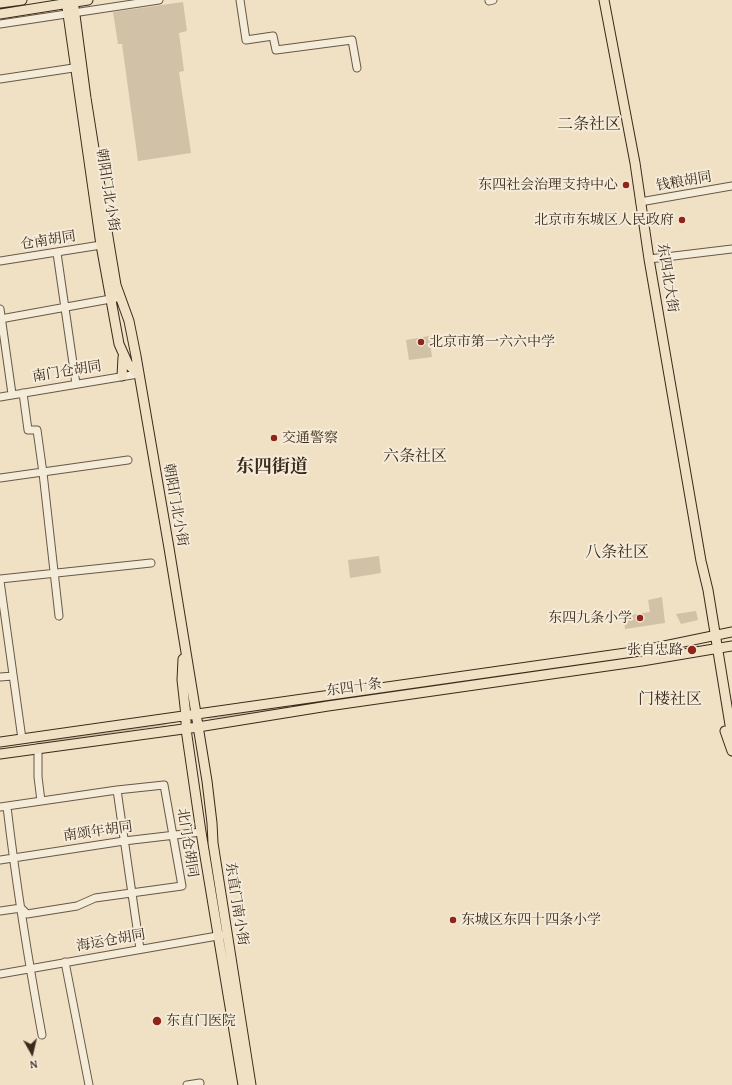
<!DOCTYPE html>
<meta charset="utf-8">
<style>
body{margin:0}
#map{position:relative;width:732px;height:1085px;overflow:hidden;background:#f0e0c4;font-family:"Gentium Book Plus",serif}
canvas{display:block}
.north{position:absolute;left:12px;top:1033px;width:40px;height:40px;-webkit-text-stroke:3px #f5ebd9;paint-order:stroke;rotate:172deg;font-size:11px;font-weight:700;line-height:16px;text-align:center;color:#3b2a1b}
.north::after{content:'';display:block;margin:auto;width:14px;height:18px;background:#3b2a1b;clip-path:polygon(50% 0,100% 100%,50% 72%,0 100%)}
</style>
<div id="map">
<canvas width="732" height="1085"></canvas>
<div class="north">N</div>
</div>
<script>
const c = document.querySelector('canvas').getContext('2d');
c.lineJoin = 'round';
function fill(path, color) {
  c.fillStyle = color;
  c.fill(path, 'evenodd');
}
function trace(path, color, width, dash) {
  c.strokeStyle = color;
  c.lineWidth = width;
  c.lineCap = dash ? 'butt' : 'round';
  c.setLineDash(dash || []);
  c.stroke(path);
}
function write(font, color, halo, rows, align = 'center') {
  c.font = font + ' "Gentium Book Plus","Noto Serif SC",serif';
  c.lineWidth = 4;
  c.setLineDash([]);
  c.textBaseline = 'middle';
  c.strokeStyle = halo;
  c.fillStyle = color;
  for (const [text, x, y, turn = 0] of rows) {
    c.save();
    c.translate(x, y);
    c.rotate((+turn || 0) * Math.PI / 180);
    c.textAlign = isNaN(turn) ? turn : align;
    if (halo) c.strokeText(text, 0, 0);
    c.fillText(text, 0, 0);
    c.restore();
  }
}
const green = new Path2D(`
 M183,2L187,31L179,33L184,71L179,72L191,153L138,161L122,44H118L113,12Z
 M429,336L432,357L409,360L406,340Z
 M379,556L381,573L350,578L348,560Z
 M662,597L665,623L625,629L624,616L650,612L648,600Z
 M696,611L698,620L681,624L676,614Z
 M699,645V647L633,659L436,687L435,685L639,656L662,650Z
 M429,685V688L324,703V701Z
 M319,701L320,703L209,719V717Z
 M166,723V725L36,745V742Z`);
const minor = new Path2D(`
 M240,0L246,40L273,36L276,50L352,40L357,68
 M489,1L493,0
 M0,24L159,0
 M0,79L80,67
 M640,202L732,186
 M57,253L76,384
 M649,259L732,249
 M0,261L101,245
 M0,309L12,394
 M0,319L116,298
 M23,393L28,430H37L43,473L59,616
 M0,397L138,374
 M0,478L128,460
 M0,579L151,563
 M0,581L22,739
 M0,677L13,676
 M38,748V777L41,801
 M117,790L140,949
 M0,807L117,790L164,785L182,886L95,898L77,906L27,914L21,908L0,911
 M7,807C16,883 28,959 42,1035
 M0,860L124,841L201,832
 M65,962L89,1085
 M0,974L223,935
 M187,1085L200,1083`);
const major = new Path2D(`
 M66,0L101,245L119,344L128,364L138,374
 M73,0L86,98L109,243L116,285L129,321L136,356L169,548L207,781L212,823L213,843L251,1085
 M604,0L635,163L649,259L701,561L708,590L732,737
 M0,3L22,0
 M0,14L88,0
 M122,376L123,357
 M183,659L182,680L186,716V729L201,832L243,1085
 M725,731L732,751
 M0,742L640,651L732,632
 M0,754L198,727L328,706L642,661L732,646`);
const markers = [
 [626,185,4,"#8f2418"],
 [682,220,4,"#8f2418"],
 [421,342,4,"#8f2418"],
 [274,438,4,"#8f2418"],
 [640,618,4,"#8f2418"],
 [692,650,5,"#8f2418"],
 [453,920,4,"#8f2418"],
 [157,1021,5,"#8f2418"]
];
const streetNames = [
 ["钱粮胡同",684,182,-10],
 ["朝阳门北小街",107,190,81],
 ["仓南胡同",48,241,-9],
 ["东四北大街",667,278,81],
 ["南门仓胡同",67,372,-9],
 ["朝阳门北小街",175,505,80],
 ["东四十条",354,688,-8],
 ["南颂年胡同",98,832,-8],
 ["北门仓胡同",187,843,81],
 ["东直门南小街",236,904,81],
 ["海运仓胡同",111,941,-10]
];
const poiNames = [
 ["东四社会治理支持中心",618,185],
 ["北京市东城区人民政府",674,220],
 ["北京市第一六六中学",429,342,"left"],
 ["交通警察",282,438,"left"],
 ["东四九条小学",632,618],
 ["张自忠路",683,650],
 ["东城区东四十四条小学",461,920,"left"],
 ["东直门医院",166,1021,"left"]
];
const quarterNames = [
 ["二条社区",589,125],
 ["六条社区",415,457],
 ["八条社区",617,553],
 ["门楼社区",670,700]
];
const districtNames = [
 ["东四街道",272,467]
];
fill(green, '#d1c1a7');
trace(minor, '#685845', 9);
trace(major, '#3b2a1b', 11);
trace(minor, '#f5ebd9', 7);
trace(major, '#f0e0c4', 9);
for (const [x, y, r, color] of markers) {
  const dot = new Path2D();
  dot.arc(x, y, r, 0, 2 * Math.PI);
  c.fillStyle = color;
  c.fill(dot);
  trace(dot, '#f5ebd9', 1.5);
}
write('14px', '#3b2a1b', '#f5ebd9', streetNames);
write('14px', '#3b2a1b', '#f5ebd9', poiNames, 'right');
write('16px', '#3b2a1b', '#f5ebd9', quarterNames);
write('bold 18px', '#3b2a1b', '#f5ebd9', districtNames);
</script>
